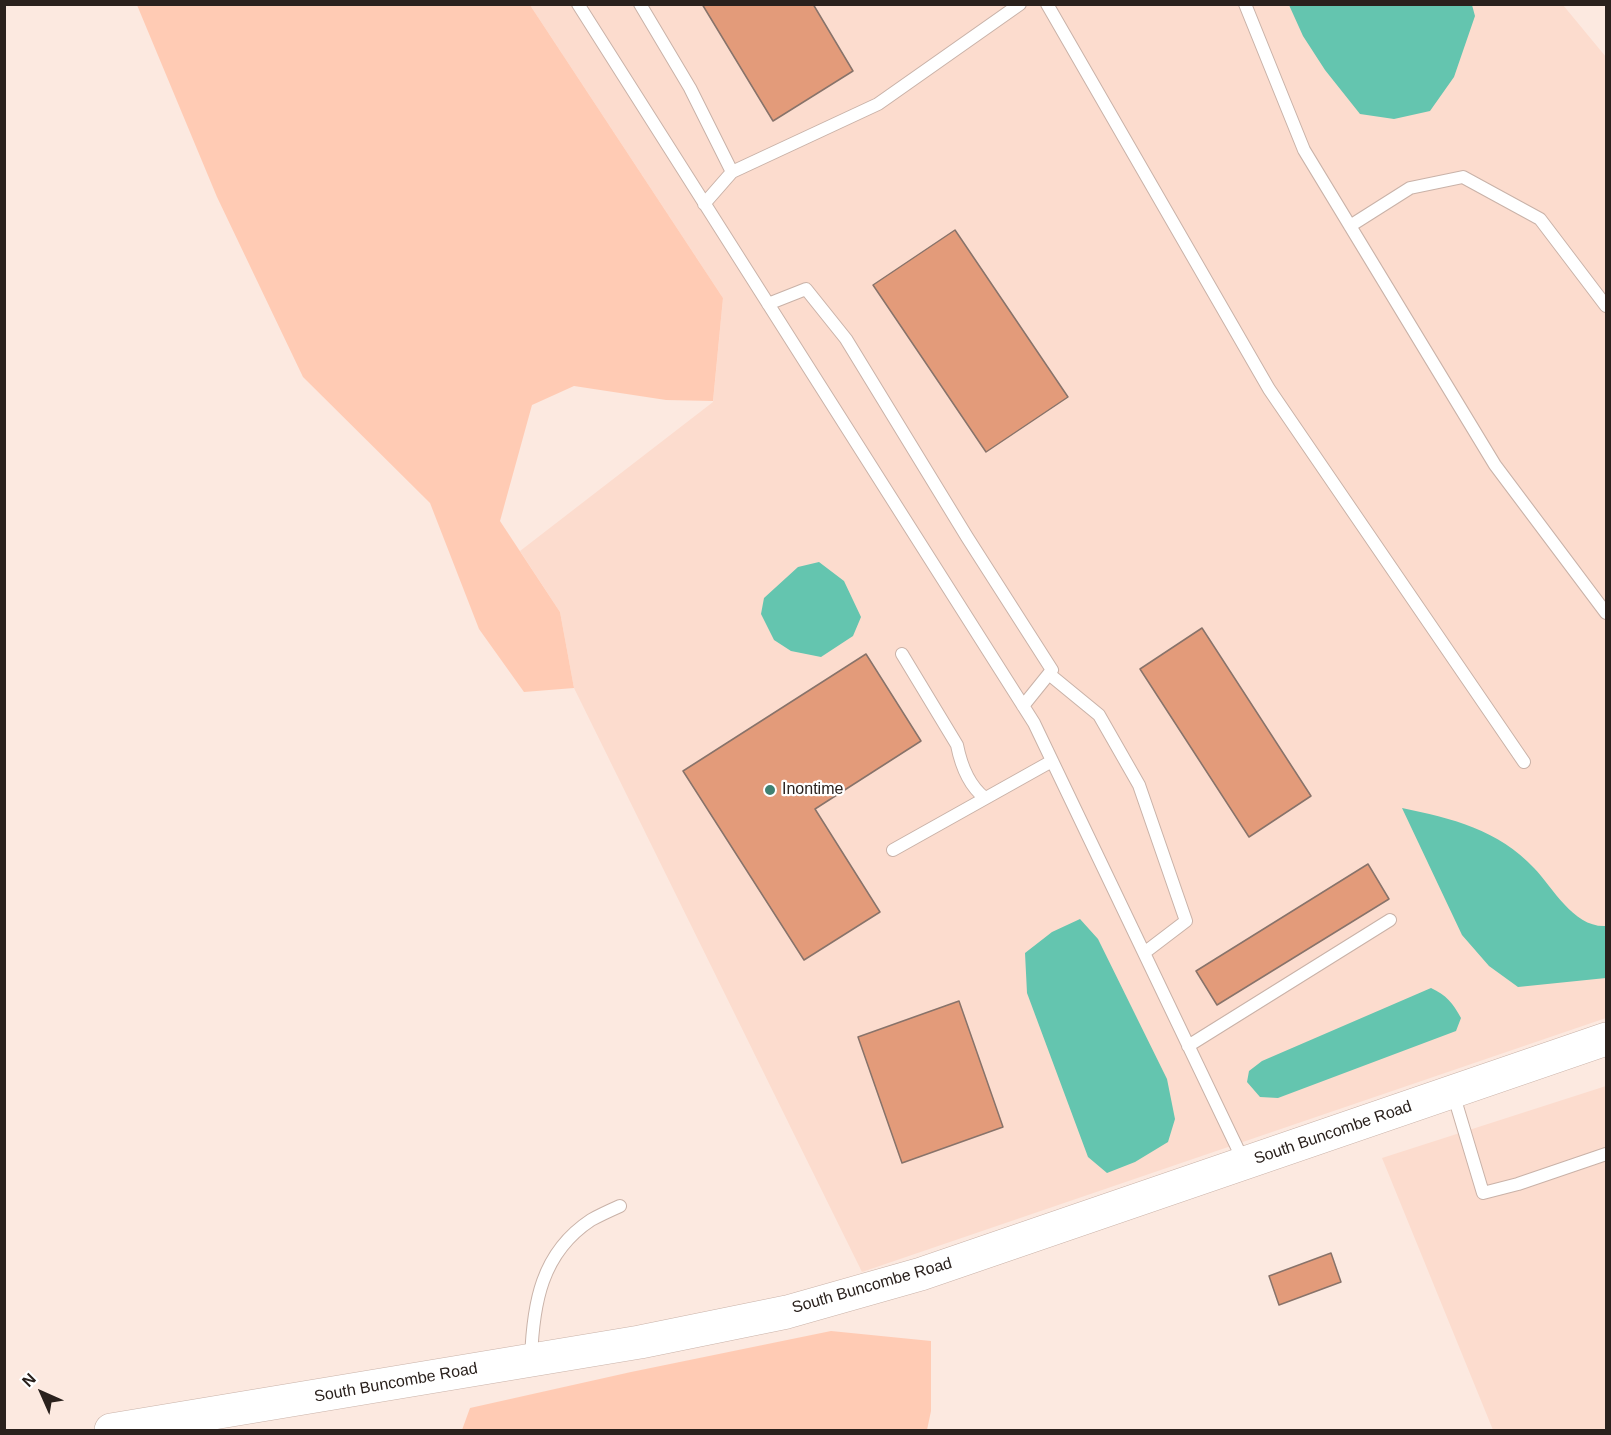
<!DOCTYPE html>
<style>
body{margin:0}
#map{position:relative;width:1611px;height:1435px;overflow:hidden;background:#fce9e0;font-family:Arial,sans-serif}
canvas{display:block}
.frame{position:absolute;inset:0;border:6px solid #2a211d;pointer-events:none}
.north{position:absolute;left:12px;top:1363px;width:60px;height:60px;-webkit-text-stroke:4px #fff;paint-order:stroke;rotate:315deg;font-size:16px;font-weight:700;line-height:24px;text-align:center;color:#2a211d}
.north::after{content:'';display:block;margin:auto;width:21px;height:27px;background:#2a211d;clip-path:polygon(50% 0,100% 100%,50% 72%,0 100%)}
</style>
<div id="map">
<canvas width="1611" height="1435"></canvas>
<div class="frame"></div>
<div class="north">N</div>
</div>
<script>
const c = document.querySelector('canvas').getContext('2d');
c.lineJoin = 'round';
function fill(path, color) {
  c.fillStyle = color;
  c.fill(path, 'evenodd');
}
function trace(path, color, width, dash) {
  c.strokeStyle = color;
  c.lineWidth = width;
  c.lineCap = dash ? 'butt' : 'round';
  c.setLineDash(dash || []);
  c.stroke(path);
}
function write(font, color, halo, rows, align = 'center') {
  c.font = font + ' Arial,sans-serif';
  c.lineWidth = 4.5;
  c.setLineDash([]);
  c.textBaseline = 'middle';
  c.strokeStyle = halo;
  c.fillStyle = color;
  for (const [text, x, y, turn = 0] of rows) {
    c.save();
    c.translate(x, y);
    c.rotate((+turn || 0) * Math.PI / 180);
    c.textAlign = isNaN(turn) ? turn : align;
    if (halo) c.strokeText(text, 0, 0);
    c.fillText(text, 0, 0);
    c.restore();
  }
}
const built = new Path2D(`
 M530,5H1563L1606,57V1018L862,1272L574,688L560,612L520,551L713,402L723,298Z
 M1606,1086V1430H1493L1382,1158Z`);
const green = new Path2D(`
 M137,5H530L723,298L713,401L666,400L574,386L532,405L500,521L560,612L574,688L524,692L479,629L430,503L303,377L217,197Z
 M831,1331L931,1341V1411L927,1430H462L470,1408L631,1372Z`);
const water = new Path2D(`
 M1289,5H1472L1475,16L1454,77L1430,111L1394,119L1360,114L1325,70L1303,36Z
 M819,562L844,581L861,617L853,636L821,657L791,651L774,640L761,614L764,598L798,567Z
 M1402,808C1451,818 1499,830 1534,868C1553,888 1574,928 1606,926V978L1518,987L1489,966L1462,935Z
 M1080,919L1098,939L1167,1079L1175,1119L1168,1142L1135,1162L1107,1173L1088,1157L1027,993L1025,953L1052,932Z
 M1431,988C1446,995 1453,1003 1461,1018L1456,1031L1278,1098L1260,1097L1247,1082L1249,1071L1262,1061Z`);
const building = new Path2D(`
 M702,4H813L853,71L773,121Z
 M955,230L1068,397L986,452L873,285Z
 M1202,628L1311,796L1249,837L1140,669Z
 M866,654L921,741L815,809L880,912L804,960L683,771Z
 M1368,864L1389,899L1217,1005L1196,971Z
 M959,1001L1003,1127L902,1163L858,1037Z
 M1331,1253L1341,1282L1279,1305L1269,1276Z`);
const service = new Path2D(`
 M578,4L1034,723L1244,1162
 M640,4L690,88L732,172L704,204
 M1047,4L1269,389L1524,762
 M1245,4L1304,150L1495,465L1606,613
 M732,172L878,104L1020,4
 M1350,226L1410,188L1463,177L1540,219L1606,306
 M768,304L806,289L846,339L967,537L1052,670L1023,706
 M902,654L957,745C961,765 968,785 985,798
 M1049,674L1099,715L1139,785L1186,921L1144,953
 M893,850L1052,761
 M1188,1046L1390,920
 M1453,1093L1483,1193L1518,1184L1606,1154
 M531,1359C533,1304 541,1253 591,1220C600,1215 611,1210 620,1206`);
const primary = new Path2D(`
 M111,1430L640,1342L787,1312L921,1274L1606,1039`);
const markers = [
 [770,790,6,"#3f8172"]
];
const poiNames = [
 ["Inontime",782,790]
];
const streetNames = [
 ["South Buncombe Road",1333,1133,-19],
 ["South Buncombe Road",872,1286,-16],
 ["South Buncombe Road",396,1383,-10]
];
fill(built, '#fcdcce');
fill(green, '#ffcbb4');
fill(water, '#64c5af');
fill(building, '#e39b7a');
trace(building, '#88736a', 1.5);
trace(service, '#c9b2a8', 14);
trace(primary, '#c9b2a8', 34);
trace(service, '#fff', 12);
trace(primary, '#fff', 33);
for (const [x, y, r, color] of markers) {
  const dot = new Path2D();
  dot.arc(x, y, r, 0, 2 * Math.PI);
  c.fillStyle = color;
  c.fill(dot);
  trace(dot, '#fff', 2);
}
write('16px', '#2a211d', '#fff', poiNames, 'left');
write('16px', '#2a211d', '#fff', streetNames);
</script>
